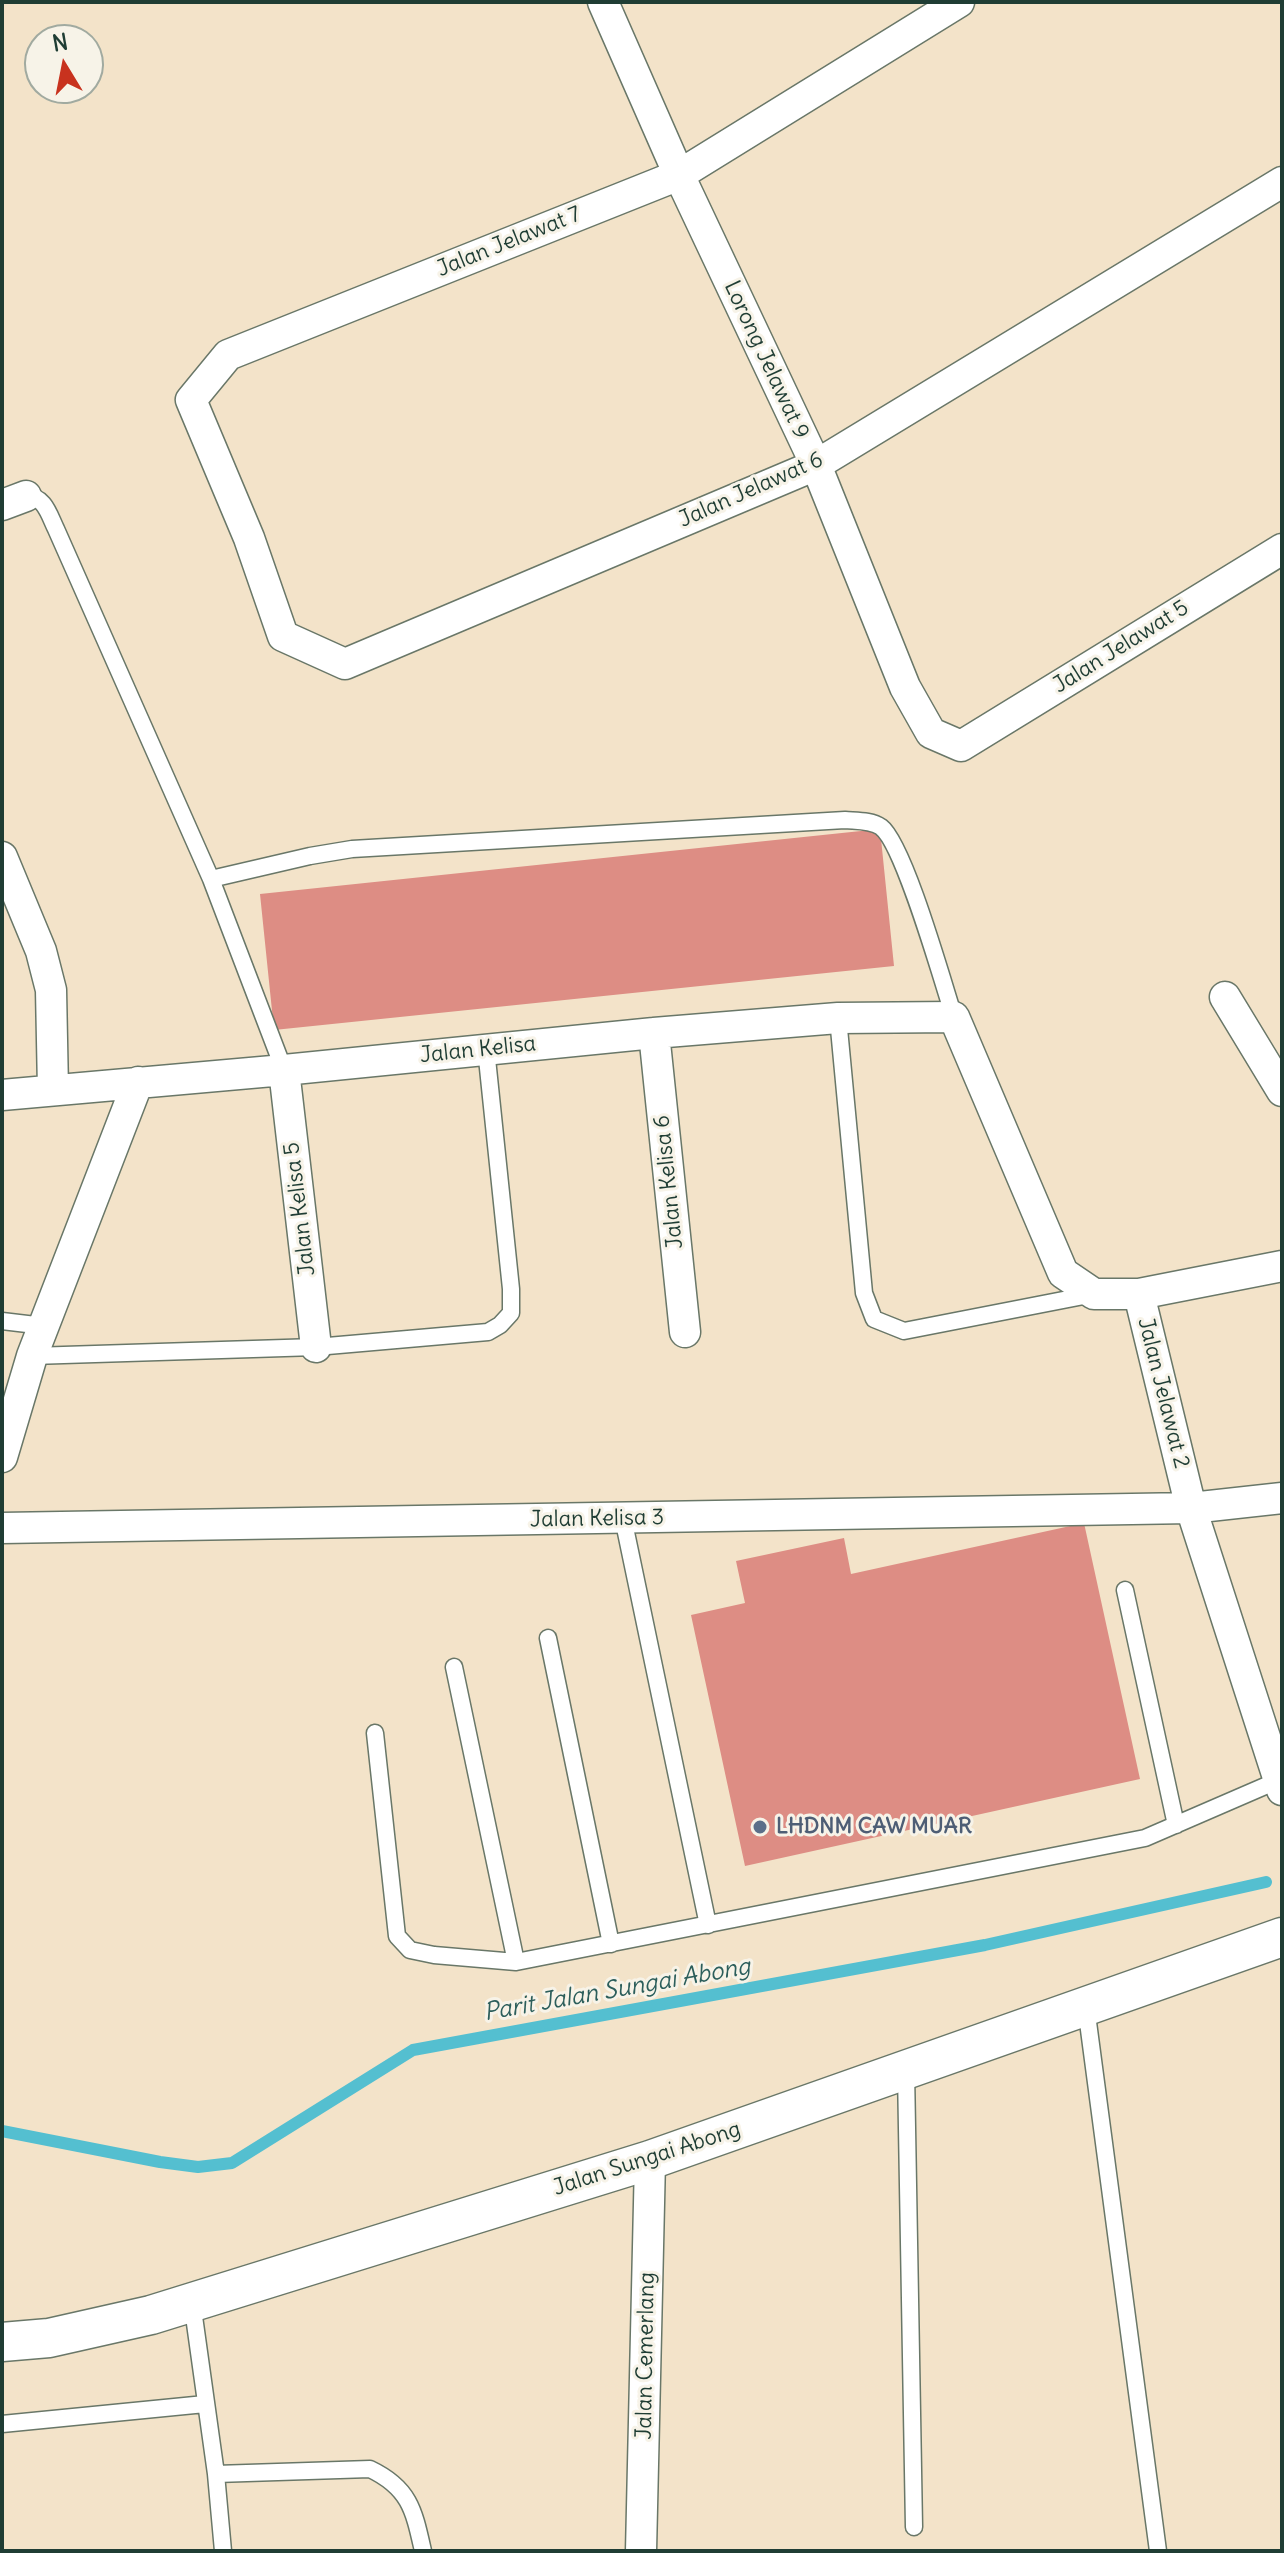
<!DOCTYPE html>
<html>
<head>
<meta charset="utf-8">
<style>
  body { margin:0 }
  #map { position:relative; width:1284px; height:2553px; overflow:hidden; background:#f3e3c9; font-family:Delius,sans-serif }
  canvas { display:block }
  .frame { position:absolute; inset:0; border:4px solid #1f3d34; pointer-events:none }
  .north { position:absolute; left:24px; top:24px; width:80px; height:80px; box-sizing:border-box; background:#f7f3e8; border:2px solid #a1aaa0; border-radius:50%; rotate:350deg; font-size:22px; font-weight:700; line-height:32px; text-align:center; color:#1f3d34 }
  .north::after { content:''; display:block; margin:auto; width:28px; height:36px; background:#c8321e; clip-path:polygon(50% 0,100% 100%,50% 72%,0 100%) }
</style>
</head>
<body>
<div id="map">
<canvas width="1284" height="2553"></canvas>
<div class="frame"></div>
<div class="north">N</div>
</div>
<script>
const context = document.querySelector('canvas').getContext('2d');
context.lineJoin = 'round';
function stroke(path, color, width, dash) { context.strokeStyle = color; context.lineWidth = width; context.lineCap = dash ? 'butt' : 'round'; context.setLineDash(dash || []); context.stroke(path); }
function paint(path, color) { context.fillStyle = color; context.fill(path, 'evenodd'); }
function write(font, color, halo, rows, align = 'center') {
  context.font = font + ' Delius,sans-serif'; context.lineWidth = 6; context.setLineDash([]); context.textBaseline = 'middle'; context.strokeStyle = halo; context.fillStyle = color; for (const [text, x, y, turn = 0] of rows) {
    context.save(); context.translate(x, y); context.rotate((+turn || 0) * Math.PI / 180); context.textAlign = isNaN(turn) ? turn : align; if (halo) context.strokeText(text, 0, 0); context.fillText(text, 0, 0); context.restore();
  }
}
const stream = new Path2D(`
  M2,2131l158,31 38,5 34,-4 181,-113 572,-105 281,-63`);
const building = new Path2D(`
  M880,829l14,137 -620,64 -14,-136z
  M1084,1523l56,256 -395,87 -54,-251 54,-12 -9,-42 108,-23 7,36z`);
const service = new Path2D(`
  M26,496c19,0 23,19 30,33l155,350 73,191
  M211,879l99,-23 42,-7 493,-29c12,1 26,0 36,7 23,17 62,156 73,190
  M838,1018l26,275 10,26 30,12 190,-37
  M2,1321l42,5
  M32,1356l284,-9 172,-15 12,-7 11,-12v-24l-25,-240
  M623,1518l85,407
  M1125,1590l51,235
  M548,1638l63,306
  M454,1667l62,295
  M375,1733l22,203 13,14 24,5 82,7 629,-124 134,-58
  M1086,2007l72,544
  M906,2071l8,456
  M192,2302l24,172 7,77
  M2,2424l203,-20
  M216,2474l154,-5c40,19 44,42 53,82`);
const minor = new Path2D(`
  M603,2l76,173 137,290 89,222 26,46 30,13 321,-197
  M959,2l-280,173 -451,180 -37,45 58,138 34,98 62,28 471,-199 466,-283
  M2,505l24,-9
  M2,857l39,94 10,39 2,100
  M1225,997l57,94
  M654,1033l31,299
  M284,1070l32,277
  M2,1095l282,-25 370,-37 184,-15 116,-1 109,256 31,21h45l143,-28
  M1139,1294l52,214 91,282
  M2,1457l30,-101 106,-274
  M2,1528l1189,-20 91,-10
  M641,2551l9,-391`);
const tertiary = new Path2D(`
  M2,2342l47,-4 102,-23 499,-155 632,-223`);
const markers = [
  [760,1827,8,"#5c6f8a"]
];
const streetNames = [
  ["Jalan Jelawat 7",509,242,-22],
  ["Lorong Jelawat 9",766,360,65],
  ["Jalan Jelawat 6",751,490,-24],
  ["Jalan Jelawat 5",1121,647,-32],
  ["Jalan Kelisa",478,1050,-6],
  ["Jalan Kelisa 6",669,1182,-96],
  ["Jalan Kelisa 5",300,1209,-97],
  ["Jalan Jelawat 2",1163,1393,76],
  ["Jalan Kelisa 3",597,1519,-1],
  ["Jalan Sungai Abong",647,2159,-18],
  ["Jalan Cemerlang",646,2356,-89]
];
const serviceNames = [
  ["LHDNM CAW MUAR",776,1827]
];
const waterNames = [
  ["Parit Jalan Sungai Abong",617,1990,-10]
];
stroke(stream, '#54bfd0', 12);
paint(building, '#dd8d84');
stroke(service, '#697768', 19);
stroke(minor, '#697768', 33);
stroke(tertiary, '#697768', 41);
stroke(service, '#fff', 16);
stroke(minor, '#fff', 30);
stroke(tertiary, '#fff', 38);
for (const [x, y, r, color] of markers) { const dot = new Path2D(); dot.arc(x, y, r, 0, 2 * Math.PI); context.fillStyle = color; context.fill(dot); stroke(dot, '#f7f3e8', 3); }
write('22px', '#1f3d34', '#f7f3e8', streetNames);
write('bold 22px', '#4e5e75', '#f7f3e8', serviceNames, 'left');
write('italic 24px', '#2c5e5b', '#f7f3e8', waterNames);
</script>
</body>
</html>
